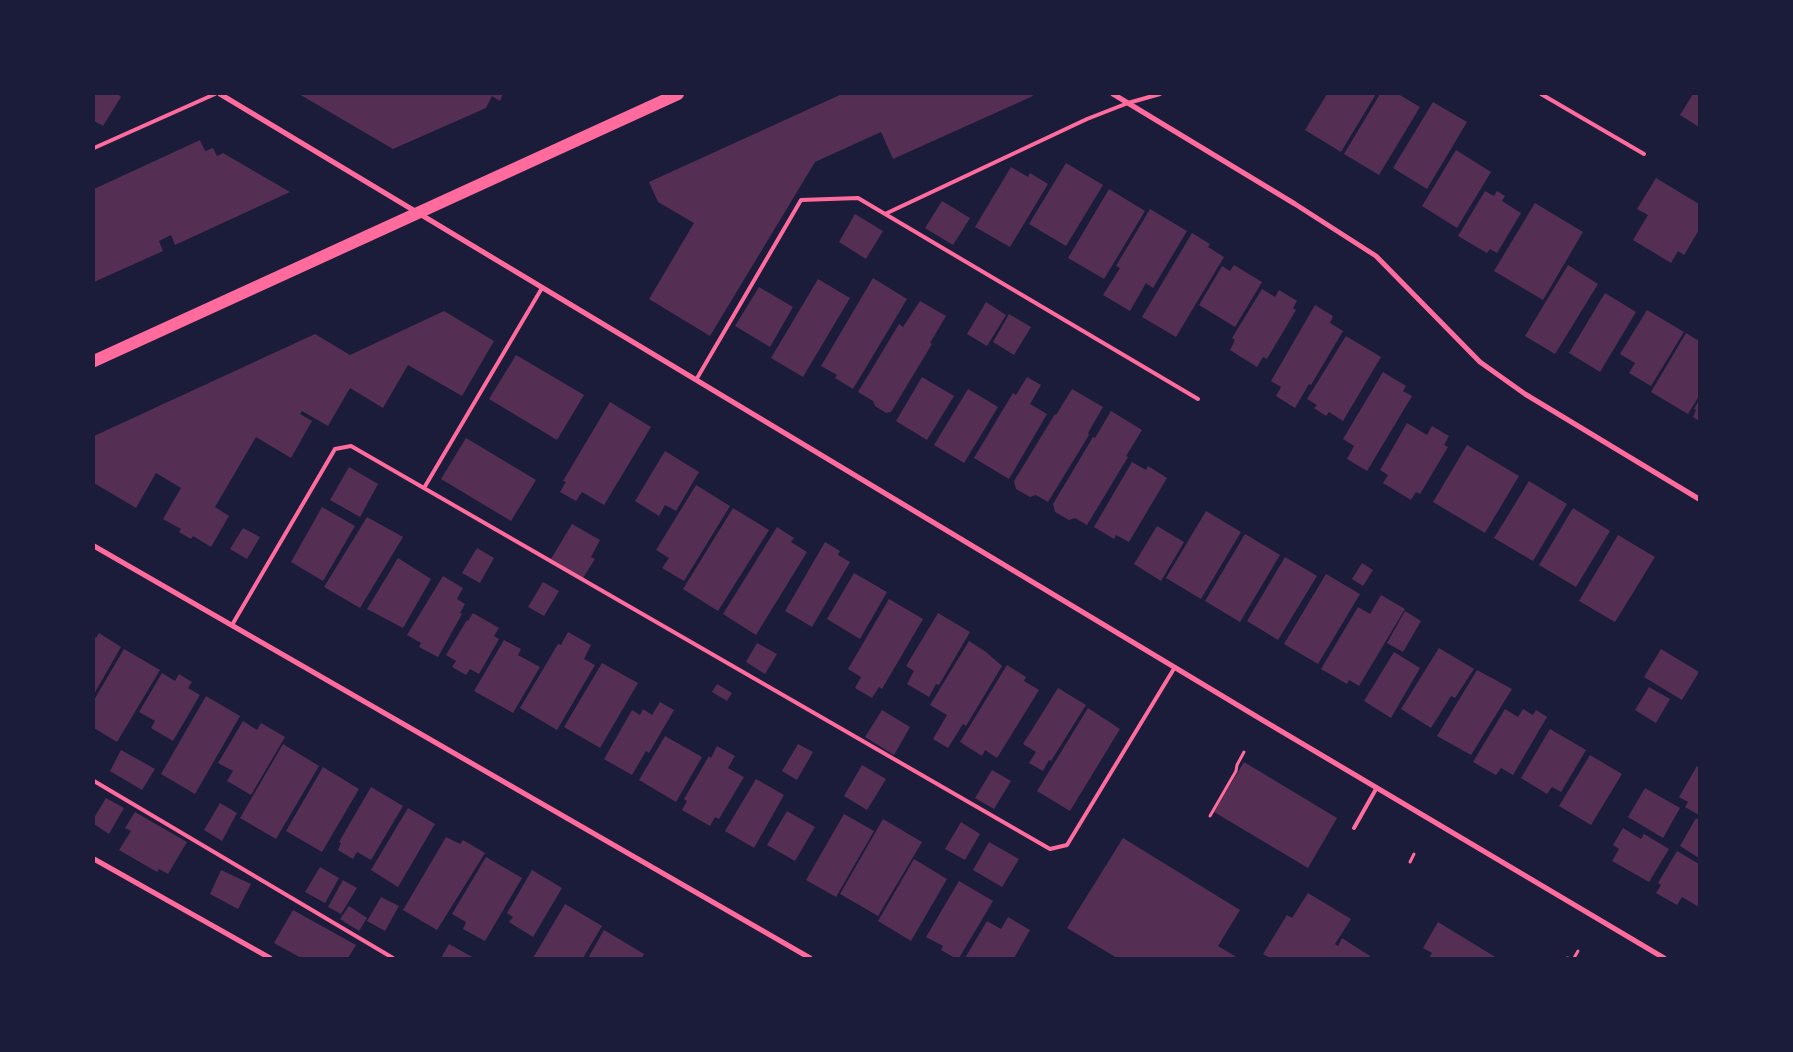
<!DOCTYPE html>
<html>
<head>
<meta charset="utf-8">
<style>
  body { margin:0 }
  #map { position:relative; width:1793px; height:1052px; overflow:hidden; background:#1b1b3a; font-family:"PT Sans",sans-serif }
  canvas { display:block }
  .frame { position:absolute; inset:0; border:95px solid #1b1b3a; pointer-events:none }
</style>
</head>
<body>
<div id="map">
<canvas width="1793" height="1052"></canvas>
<div class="frame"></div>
</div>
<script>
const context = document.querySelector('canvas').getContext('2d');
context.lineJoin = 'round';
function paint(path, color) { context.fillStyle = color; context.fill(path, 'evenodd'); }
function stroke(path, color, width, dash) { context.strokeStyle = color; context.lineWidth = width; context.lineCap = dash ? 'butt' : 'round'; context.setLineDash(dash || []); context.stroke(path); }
const building = new Path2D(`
  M94,94h24l3,3 -18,29 -9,-5z
  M299,94h204l-3,7 -8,-5 -6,12 -93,41z
  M842,94h190l1,2 -140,63 -12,-27 -66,30 -105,174 -61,-37 45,-76 -36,-21 -9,-20z
  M1327,94h49l-35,58 -36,-22z
  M1380,94h18l22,13 -41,68 -35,-21z
  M1693,94h6v33l-19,-12z
  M1433,102l34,20 -40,67 -34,-21z
  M200,140l5,11 8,-3 4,8 6,-3 67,39 -115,53 -4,-10 -12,6 4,10 -69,31v-93z
  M1456,150l35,22 -34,56 -35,-22z
  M1066,163l37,22 -37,61 -37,-22z
  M1011,167l17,10 2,-4 18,11 -38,63 -35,-20z
  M1656,178l43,26 -1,14 1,1v11l-15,25 -6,-4 -7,12 -38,-23 15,-25 -11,-6z
  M1109,189l36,22 -41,68 -36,-21z
  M1485,191l9,5 3,-5 8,5 -3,5 19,12 -24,40 -7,-4 -3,4 -29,-17z
  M942,201l28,17 -17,27 -28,-17z
  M1535,203l48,29 -40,68 -49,-29z
  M1150,209l37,22 -34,57 -7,-5 -16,28 -27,-16 17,-27 -4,-2z
  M855,214l28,17 -17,28 -27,-17z
  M1192,233l18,11 -2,3 16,10 -48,80 -34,-20z
  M1234,265l28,17 -27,45 -36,-22 23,-39 8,5z
  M1568,265l30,19 -43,70 -30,-18z
  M873,278l34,21 -54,90 -18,-11 2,-3 -16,-9z
  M818,279l32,19 -47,79 -32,-19z
  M759,287l34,20 -23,40 -35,-21z
  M1262,289l13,8 4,-7 18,11 -4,7 3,2 -29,49 -4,-2 -6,10 -27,-17 5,-10 -3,-2z
  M1605,293l31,19 -36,60 -31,-19z
  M920,301l26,15 -16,27 2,1 -41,68 -5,1 -11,-7 -2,-5 -15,-9 41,-68 4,3z
  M986,302l20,13 -19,31 -20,-12z
  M1315,305l18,11 -3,7 13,8 -32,54 -2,-1 -14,24 -19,-12 5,-9 -10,-6z
  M1647,310l37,22 -33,54 -22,-13 6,-10 -15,-9z
  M444,311l50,30 -32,55 -54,-31 -25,43 -33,-20 -22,38 -26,-15 -2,3 12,7 -21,37 -35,-21 -41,70 14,9 -18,31 -18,-11 -2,3 -12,-7 2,-3 -18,-10 18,-31 -25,-15 -20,35 -42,-25v-47l221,-102 35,21z
  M1009,314l22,13 -17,28 -21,-13z
  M1686,333l13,8v55l-11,18 -37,-22z
  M1346,336l35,21 -38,64 -14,-9 -3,4 -12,-8 3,-3 -10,-6z
  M516,355l68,40 -27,45 -68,-41z
  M1383,372l23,14 -3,5 9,5 -45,75 -20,-12 7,-13 -11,-7z
  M922,377l32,19 -27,44 -31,-19z
  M1027,377l14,8 -11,19 17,10 -38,65 -35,-21 39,-65 3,2z
  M968,389l30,18 -34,56 -30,-18z
  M1072,389l31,18 -15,26 1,2 -41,67 -12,-7 -6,2 -14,-8 -2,-8 41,-67 1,1z
  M1699,400v21l-6,-4 3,-7 -2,-1z
  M610,402l41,25 -47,78 -22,-13 -6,9 -16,-9 6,-10 -3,-1z
  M1111,411l31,19 -16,26 2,1 -41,68 -12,-7 -6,2 -14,-8 -2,-8 40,-67 2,1z
  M1407,423l20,12 5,-9 17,10 -5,9 4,2 -28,47 -4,-2 -5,8 -28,-17 5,-8 -8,-5z
  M466,438l70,42 -25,41 -70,-42z
  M1467,445l52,31 -34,57 -52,-31z
  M665,451l34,21 -23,39 -11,-6 -6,11 -24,-15z
  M1132,462l14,8 2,-4 19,12 -38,64 -13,-7 -2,4 -20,-12z
  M349,467l29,17 -18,33 -30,-17z
  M1529,481l38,23 -34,57 -39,-23z
  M696,485l34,21 -46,75 -22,-13 7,-10 -13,-8z
  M322,507l33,19 -32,55 -32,-19z
  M733,508l36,22 -51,81 -35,-22z
  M1573,508l37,23 -34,56 -37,-22z
  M1206,511l35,21 -40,67 -35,-21z
  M367,517l36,20 -43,71 -36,-21z
  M572,524l28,16 -9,17 4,2 -12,19 -32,-19z
  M1157,526l27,16 -23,39 -27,-17z
  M777,527l17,11 -3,4 16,10 -51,83 -33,-21z
  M243,528l17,9 -13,22 -17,-10z
  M1245,534l35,21 -40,67 -35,-21z
  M1618,535l37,22 -40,65 -36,-21z
  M825,542l15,9 -2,4 12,7 -38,65 -27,-16z
  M477,548l17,10 -14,25 -18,-10z
  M1285,557l32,19 -39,64 -31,-19z
  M398,558l33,21 -28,49 -36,-19z
  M1362,563l11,7 -10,16 -11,-7z
  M854,573l33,19 -27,47 -33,-20z
  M1326,574l34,20 -42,70 -34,-20z
  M443,576l20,12 -6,11 8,5 -5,9 2,1 -24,43 -19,-10 2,-4 -14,-8z
  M543,582l16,9 -15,25 -16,-9z
  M1381,595l24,14 -46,77 -10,-6 -2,4 -26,-15 37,-62 12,7z
  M889,599l34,20 -41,70 -3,-2 -7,11 -17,-10 6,-11 -13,-8z
  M1405,611l16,10 -18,31 -16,-9z
  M473,613l26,15 -5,8 5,3 -20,35 -9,-5 -4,6 -14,-8 4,-6 -10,-6 21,-35 1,1z
  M938,613l32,19 -31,53 -3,-1 -7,13 -22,-13 7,-13 -8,-5z
  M568,632l23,13 -7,14 11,6 -38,65 -37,-22 38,-64 3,1z
  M99,633l22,14 -27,47v-58l2,2z
  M504,640l17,9 -3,6 22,12 -27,46 -39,-22z
  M969,641l17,11 16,14 -36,60 -3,-2 -15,24 -15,-9 14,-24 -17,-10z
  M757,643l20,11 -12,20 -19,-12z
  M1439,648l35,21 -19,29 -4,-2 -20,32 -30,-19z
  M124,649l36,21 -43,72 -23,-14v-28z
  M1661,649l38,23 -17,28 -38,-23z
  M1394,652l26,16 -29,50 -27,-17z
  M602,663l36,20 -38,65 -36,-21z
  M1007,665l19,12 -2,4 15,9 -42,68 -12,-8 -3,6 -22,-14z
  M1477,670l35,19 -41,66 -34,-19z
  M162,673l13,8 4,-7 13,8 -4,6 12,7 -27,46 -22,-13 4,-7 -16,-9z
  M717,684l15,9 -5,8 -15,-9z
  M1649,687l21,12 -14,24 -21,-13z
  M1058,688l28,17 -35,56 -2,-1 -6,11 -14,-8 7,-11 -13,-8z
  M206,696l34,20 -45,78 -34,-20z
  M660,702l14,8 -25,43 -3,-2 -14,24 -28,-16 28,-49 8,5 3,-6 9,6z
  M1088,708l32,21 -50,82 -33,-20z
  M1505,709l13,8 5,-8 10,6 3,-5 11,7 -34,58 -12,-7 -5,7 -23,-13z
  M882,710l28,17 -16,28 -29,-18z
  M243,721l14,9 4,-7 24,14 -34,58 -24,-14 6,-10 -15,-8z
  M1550,729l36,21 -25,42 -9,-5 -5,7 -26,-16z
  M665,736l37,21 -26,45 -37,-22z
  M283,744l36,22 -43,73 -36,-21z
  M798,744l15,8 -16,28 -15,-9z
  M717,746l18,10 -7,12 16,9 -25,42 -4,-2 -5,9 -28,-16 5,-9 -3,-2 25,-43 2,2z
  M121,750l34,19 -13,21 -32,-19z
  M1590,755l32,19 -31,51 -32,-19z
  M1244,762l93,56 -29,50 -94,-56z
  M862,765l24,14 -19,31 -23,-14z
  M1697,766l2,1v48l-14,-8 3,-5 -9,-5z
  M323,767l36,22 -37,63 -36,-21z
  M992,770l19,11 -17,28 -19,-11z
  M756,779l28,16 -30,53 -29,-17z
  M371,787l32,19 -32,54 -14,-8 -4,7 -15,-9 3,-7 -2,-1z
  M1645,788l35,20 -17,30 -35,-21z
  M106,798l18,10 -15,26 -15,-10v-6z
  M220,803l17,10 -15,28 -18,-11z
  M408,808l27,16 -37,63 -27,-17z
  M787,811l28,16 -20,34 -28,-16z
  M135,812l52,30 -19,32 -9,-5 -2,3 -38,-22 12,-19 -6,-3z
  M844,814l30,17 -38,66 -30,-17z
  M1696,818l3,2v38l-19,-12z
  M883,819l39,23 -44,74 -38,-22z
  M961,822l19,12 -15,26 -20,-11z
  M1623,828l18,11 3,-5 25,15 -20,33 -37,-21 7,-12 -6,-4z
  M446,837l14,7 3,-4 22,13 -48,77 -34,-20z
  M1123,838l117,72 -22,36 20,12h-121l-50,-30z
  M989,842l30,17 -17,28 -29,-17z
  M1677,851l22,13v43l-17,-10 -5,8 -21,-12 5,-8 -3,-2z
  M486,857l36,21 -37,63 -22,-12 3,-7 -14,-8z
  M914,859l33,20 -36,62 -33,-20z
  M320,867l19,11 -14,25 -20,-11z
  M221,870l30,14 -13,25 -28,-15z
  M532,870l30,18 -29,49 -24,-15 4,-5 -6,-4z
  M343,880l14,8 -16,26 -13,-7z
  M959,881l34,20 -34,57h-4l-14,-8 2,-4 -17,-9z
  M1308,893l43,26 -16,25 3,2 4,-8 28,18 -1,2h-99l-7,-4 24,-39 5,3z
  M381,897l18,9 -14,25 -18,-10z
  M565,904l37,22 -19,32h-50z
  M349,906l18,12 -8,13 -19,-12z
  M293,910l63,35 -8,13h-47l-27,-15z
  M1008,917l22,13 -16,28h-49l22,-37 14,8z
  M1438,922l59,36h-68l3,-5 -9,-5z
  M604,930l40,24 -2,4h-54z
  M449,944l25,14h-33z`);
const path = new Path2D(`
  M1210,816l26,-45 1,-6 7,-13
  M1410,862l4,-8
  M1567,958h1
  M1574,958l4,-7`);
const service = new Path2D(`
  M1541,94l103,60
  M94,148l121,-54
  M885,214l202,-95 41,-16 32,-9
  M696,380l105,-180 57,-2 340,201
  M424,488l118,-200
  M232,625l103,-176 16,-3 699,403 17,-4 108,-178
  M94,781l299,177
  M1354,828l22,-39`);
const minor = new Path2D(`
  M220,94l1044,627 400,237
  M1113,94l182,110 81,52 104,106 45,32 174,105
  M94,546l716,412
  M94,859l176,99`);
const primary = new Path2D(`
  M94,361l584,-267`);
paint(building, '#542f53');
stroke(path, '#ff6b9d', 3);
stroke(service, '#ff6b9d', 4);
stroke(minor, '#ff6b9d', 5);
stroke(primary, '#ff6b9d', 12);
</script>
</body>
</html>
